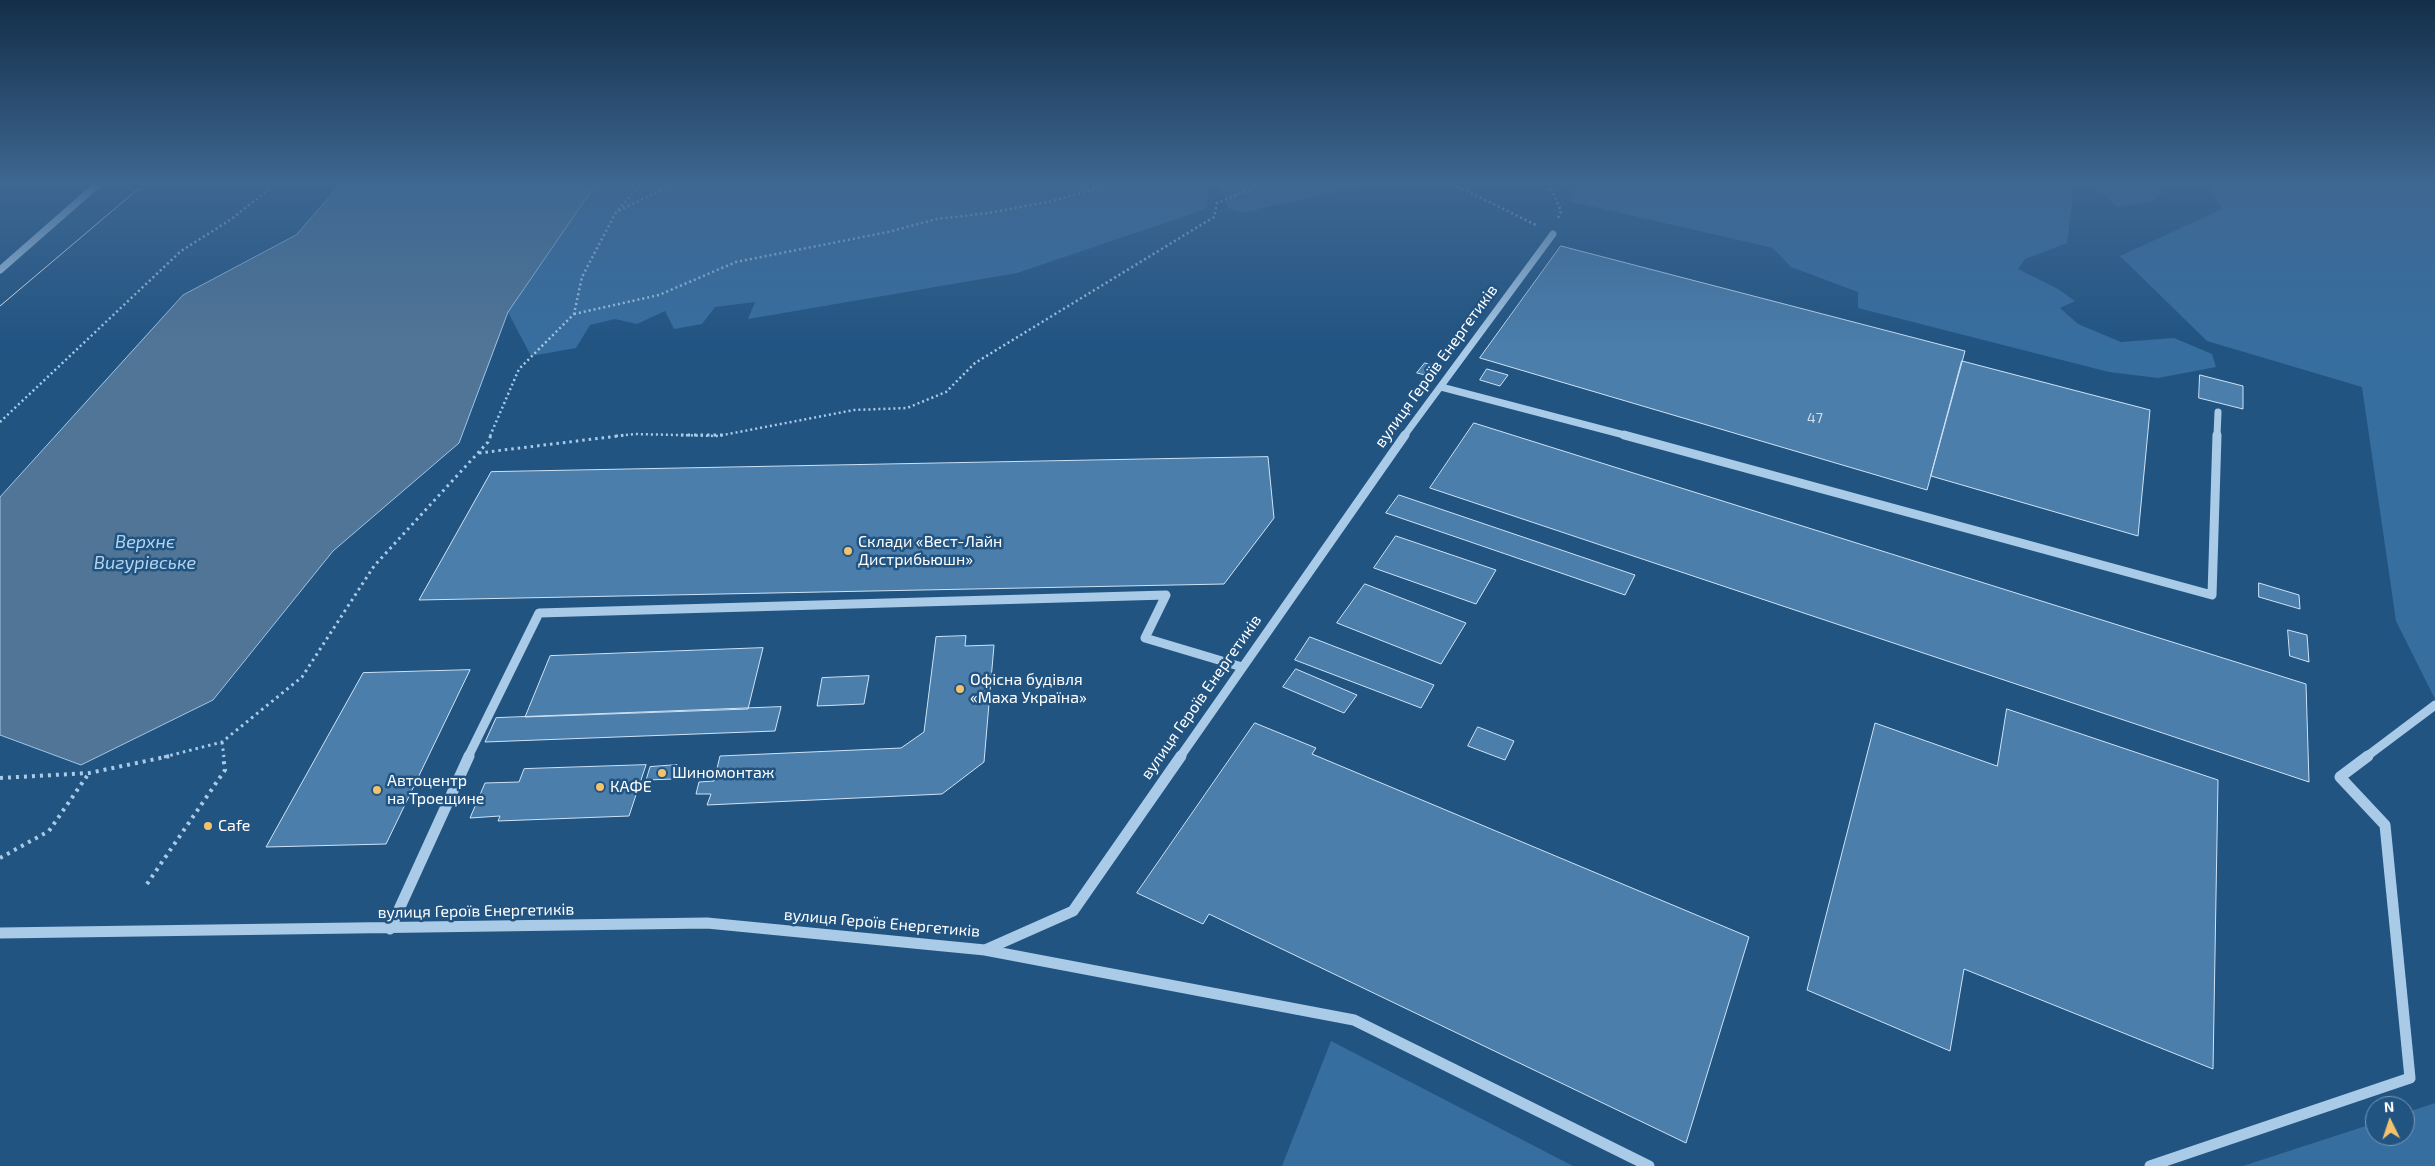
<!DOCTYPE html>
<html>
<head>
<meta charset="utf-8">
<style>
  body { margin:0 }
  #map { position:relative; width:2435px; height:1166px; overflow:hidden; background:#225482; font-family:"Exo 2",sans-serif }
  canvas { display:block }
  .north { position:absolute; left:2365px; top:1096px; width:50px; height:50px; box-sizing:border-box; background:#225482; border:1px solid #7a98b4; border-radius:50%; rotate:356deg; font-size:14px; font-weight:700; line-height:20px; text-align:center; color:#fff }
  .north::after { content:''; display:block; margin:auto; width:18px; height:22px; background:#f3c26c; clip-path:polygon(50% 0,100% 100%,50% 72%,0 100%) }
</style>
</head>
<body>
<div id="map">
<canvas width="2435" height="1166"></canvas>
<div class="north">N</div>
</div>
<script>
const context = document.querySelector('canvas').getContext('2d');
context.lineJoin = 'round';
function paint(path, color) { context.fillStyle = color; context.fill(path, 'evenodd'); }
function stroke(path, color, width, dash) { context.strokeStyle = color; context.lineWidth = width; context.lineCap = dash ? 'butt' : 'round'; context.setLineDash(dash || []); context.stroke(path); }
function write(font, color, halo, rows, align = 'center') {
  context.font = font + ' "Exo 2",sans-serif'; context.lineWidth = 5; context.setLineDash([]); context.textBaseline = 'middle'; context.strokeStyle = halo; context.fillStyle = color; for (const [text, x, y, turn = 0] of rows) {
    context.save(); context.translate(x, y); context.rotate((+turn || 0) * Math.PI / 180); context.textAlign = isNaN(turn) ? turn : align; if (halo) context.strokeText(text, 0, 0); context.fillText(text, 0, 0); context.restore();
  }
}
const green = new Path2D(`
  M572,184h637v1l-3,24 -189,64 -269,46 7,-17 -40,5 -13,17 -28,5 -9,-18 -28,13 -22,-5 -25,6 -14,23 -45,8 -23,-44 38,-100z
  M1220,184h152l-129,28 -15,-4z
  M1576,184h491l6,10 -6,49 -42,16 -7,10 40,20 17,12 -15,7 18,16 43,18 53,-4 38,16 4,13 -58,11 -49,-6 -251,-64v-16l-67,-25 -18,-19 -204,-47 9,-15z
  M2093,184h73l-12,17 -36,6 -24,-19z
  M2208,184h227v515l-39,-78 -34,-234 -155,-46 -87,-85 102,-47z
  M1331,1041l242,125h-291z
  M2435,1103v63h-192l132,-43v13h30v-23z`);
const water = new Path2D(`
  M341,184h255l-88,128 -49,131 -126,108 -120,149 -132,65 -81,-30v-238l183,-202 113,-60z`);
const building = new Path2D(`
  M1561,246l404,105 -38,139 -447,-132z
  M1962,361l188,49 -12,126 -207,-60z
  M1425,363l12,4 -8,9 -12,-3z
  M1487,369l21,6 -8,11 -20,-6z
  M2200,375l43,11v23l-44,-11z
  M1474,423l832,261 3,98 -879,-294z
  M1268,457l6,61 -50,66 -805,16 72,-128z
  M1399,495l236,80 -10,20 -239,-82z
  M1396,536l100,34 -20,34 -102,-36z
  M2259,583l40,12 1,14 -41,-12z
  M1365,584l101,39 -25,41 -104,-41z
  M2288,630l19,5 2,27 -19,-6z
  M966,636l-1,10 29,-1 -10,117 -42,32 -235,11 4,-11h-15l3,-12 15,-1 6,-25 181,-8 23,-16 12,-95z
  M1310,637l124,48 -13,23 -126,-48z
  M763,648l-15,61 -223,8 25,-61z
  M1296,669l61,26 -13,18 -61,-26z
  M470,670l-84,174 -120,3 97,-174z
  M869,676l-5,28 -47,2 5,-28z
  M781,707l-6,24 -290,11 11,-24z
  M2007,709l211,71 -5,289 -249,-100 -14,82 -143,-61 68,-267 122,43z
  M1255,723l61,25 -4,6 437,183 -63,206 -477,-229 -6,10 -66,-31z
  M1478,727l36,14 -9,19 -37,-14z
  M646,765l-17,51 -131,5 2,-5 -30,2 15,-35 34,-1 5,-13z
  M677,765l-3,14 -28,1 4,-13z`);
const pathFar2 = new Path2D(`
  M1453,184l85,42
  M1549,184l12,27 -3,7
  M618,210l23,-26
  M574,314l85,-19 77,-33 152,-30 49,-13 52,-6 63,-12 61,-17
  M0,422l181,-171 49,-31 46,-36
  M490,436l29,-67 55,-55 8,-37 34,-65 58,-28
  M616,436l19,-2 83,2 136,-26 53,-2 39,-16 29,-29 239,-146 3,-14 46,-19`);
const pathFar1 = new Path2D(`
  M681,435h42
  M479,453l147,-18
  M222,742l2,15
  M164,757l58,-15 80,-65 72,-111 114,-124 3,-7`);
const path = new Path2D(`
  M0,778l89,-5 81,-17
  M0,858l49,-27 40,-58
  M147,884l78,-114 -2,-14`);
const minorFar2 = new Path2D(`
  M0,270l98,-86
  M1441,387l187,49
  M1404,436l149,-202
  M2217,436l1,-24`);
const minorFar1 = new Path2D(`
  M1624,435l588,160 5,-160
  M468,757l71,-144 627,-18 -21,43 97,29
  M1180,757l225,-322
  M2366,757l69,-52`);
const minor = new Path2D(`
  M390,929l79,-173
  M0,933l707,-10 278,27 88,-39 108,-155
  M985,950l369,70 295,146
  M2150,1166l260,-88 -25,-253 -45,-48 28,-21`);
const tram = new Path2D(`
  M0,306l144,-122`);
const markers = [
  [848,551,5,"#f3c26c"],
  [960,689,5,"#f3c26c"],
  [662,773,5,"#f3c26c"],
  [600,787,5,"#f3c26c"],
  [377,790,5,"#f3c26c"],
  [208,826,5,"#f3c26c"]
];
const numberNames = [
  ["47",1815,418]
];
const streetNames = [
  ["вулиця Героїв Енергетиків",1436,366,-54],
  ["вулиця Героїв Енергетиків",1201,697,-55],
  ["вулиця Героїв Енергетиків",476,911,-1],
  ["вулиця Героїв Енергетиків",882,923,5]
];
const poiNames = [
  ["Склади «Вест-Лайн",858,542],
  ["Дистрибьюшн»",858,560],
  ["Офісна будівля",970,680],
  ["«Маха Україна»",970,698],
  ["Шиномонтаж",672,773],
  ["Автоцентр",387,781],
  ["на Троещине",387,799],
  ["КАФЕ",610,787],
  ["Cafe",218,826]
];
const waterNames = [
  ["Верхнє",145,542],
  ["Вигурівське",145,563]
];
paint(green, '#376ea0');
paint(water, '#517596');
stroke(water, '#9ec7e9', 1);
paint(building, '#4b7eab');
stroke(building, '#cee3f6', 1);
stroke(pathFar2, '#aacbe8', 2.5, [2, 3]);
stroke(pathFar1, '#aacbe8', 3, [2.5, 4]);
stroke(path, '#aacbe8', 4, [3, 5]);
stroke(minorFar2, '#aacbe8', 7);
stroke(minorFar1, '#aacbe8', 9);
stroke(minor, '#aacbe8', 11);
stroke(tram, '#fff', 1);
const sky = context.createLinearGradient(0, 0, 0, 347);
sky.addColorStop(0, '#132e48');
sky.addColorStop(0.53, '#3e6792');
sky.addColorStop(1, '#3e679200');
context.fillStyle = sky;
context.fillRect(0, 0, 2435, 347);
for (const [x, y, r, color] of markers) { const dot = new Path2D(); dot.arc(x, y, r, 0, 2 * Math.PI); context.fillStyle = color; context.fill(dot); stroke(dot, '#225482', 2); }
write('14px', '#d2dfea', null, numberNames);
write('16px', '#fff', '#225482', streetNames);
write('16px', '#fff', '#225482', poiNames, 'left');
write('italic 18px', '#b5d5ef', '#225482', waterNames);
</script>
</body>
</html>
